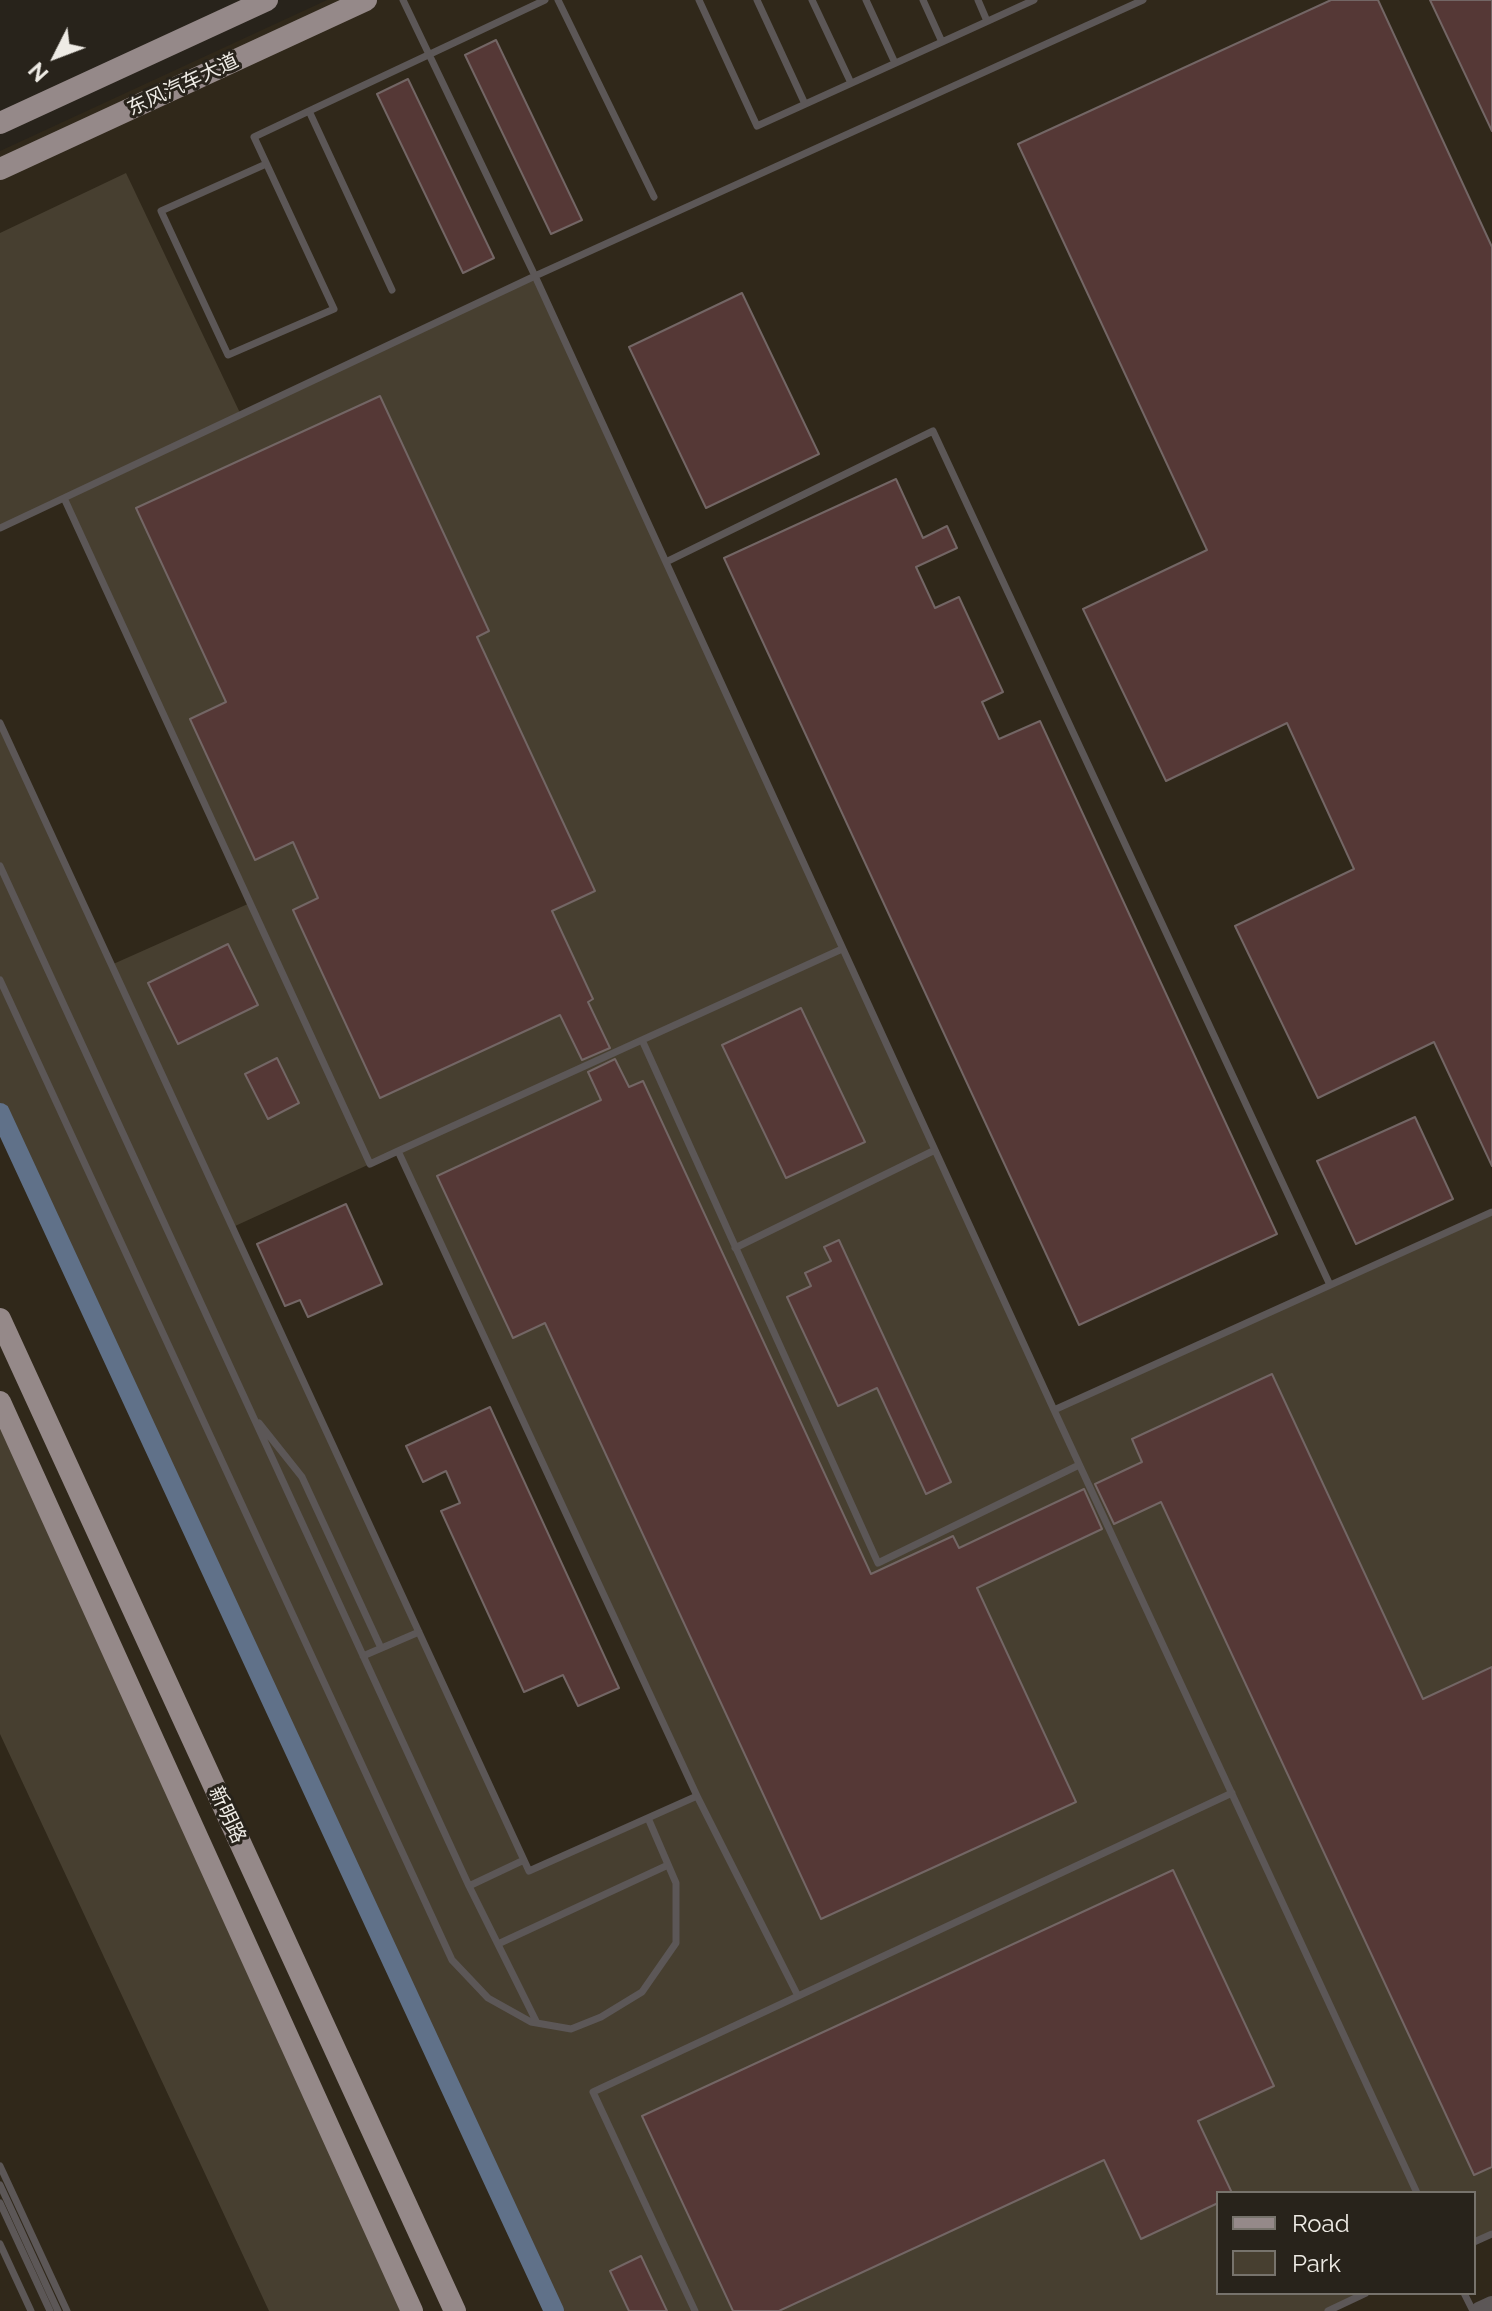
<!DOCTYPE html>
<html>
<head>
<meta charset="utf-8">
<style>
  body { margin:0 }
  #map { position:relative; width:1492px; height:2311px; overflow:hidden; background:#28231b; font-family:Raleway,sans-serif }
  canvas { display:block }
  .legend { position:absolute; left:1216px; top:2191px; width:260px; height:104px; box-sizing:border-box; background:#28231b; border:2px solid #77736c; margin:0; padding:10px 14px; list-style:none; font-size:24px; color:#eeebe5 }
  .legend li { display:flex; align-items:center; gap:16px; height:40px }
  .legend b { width:40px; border:2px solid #77736c }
  .north { position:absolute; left:16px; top:16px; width:80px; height:80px; -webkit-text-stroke:6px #28231b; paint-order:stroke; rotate:228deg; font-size:22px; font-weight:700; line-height:32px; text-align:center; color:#eeebe5 }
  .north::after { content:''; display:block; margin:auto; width:28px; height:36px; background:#eeebe5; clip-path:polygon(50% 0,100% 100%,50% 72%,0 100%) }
</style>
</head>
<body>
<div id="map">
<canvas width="1492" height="2311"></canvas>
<ul class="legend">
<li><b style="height:10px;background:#958989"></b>Road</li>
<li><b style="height:22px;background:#473f30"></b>Park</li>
</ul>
<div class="north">N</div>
</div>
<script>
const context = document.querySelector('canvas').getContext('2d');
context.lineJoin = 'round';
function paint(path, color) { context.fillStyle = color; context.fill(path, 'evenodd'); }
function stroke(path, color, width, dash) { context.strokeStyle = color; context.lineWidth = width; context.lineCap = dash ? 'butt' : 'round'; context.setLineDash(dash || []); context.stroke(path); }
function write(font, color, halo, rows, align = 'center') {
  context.font = font + ' Raleway,"Noto Sans SC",sans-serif'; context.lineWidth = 6; context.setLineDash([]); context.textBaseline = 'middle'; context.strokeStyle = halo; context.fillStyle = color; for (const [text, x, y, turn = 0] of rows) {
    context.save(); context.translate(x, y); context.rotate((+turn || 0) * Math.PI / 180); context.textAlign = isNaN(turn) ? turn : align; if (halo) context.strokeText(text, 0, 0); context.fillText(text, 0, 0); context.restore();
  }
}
const built = new Path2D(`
  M327,0h1165v2305l-13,6h-1479v-2160zM1218,2193h256v100h-256z`);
const green = new Path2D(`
  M126,173l115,242 294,-139 519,1134 438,-198v1022l-18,8v-49h-256v100h148l-38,18h-774l-554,-1198v-389l111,241 139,-62 -185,-405 -65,30v-295zM398,1151l299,645 -168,74 -296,-643z
  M0,1411l410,900h-141l-269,-577z`);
const canal = new Path2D(`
  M0,1113l554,1198`);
const building = new Path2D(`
  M1331,0h47l114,247v919l-58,-124 -116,56 -83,-172 119,-57 -67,-146 -121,58 -83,-172 124,-59 -189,-406z
  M1430,0h62v131z
  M496,40l86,180 -31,14 -86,-179z
  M408,79l86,179 -31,15 -86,-179z
  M742,293l77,161 -113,54 -77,-161z
  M380,396l109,235 -12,6 118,254 -43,20 41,88 -5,3 22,46 -28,12 -22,-45 -180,83 -87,-188 25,-12 -25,-56 -38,18 -65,-141 36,-17 -90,-194z
  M896,479l27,59 24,-12 10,22 -41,19 19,41 24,-11 44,95 -21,10 17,37 41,-18 237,513 -198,91 -355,-767z
  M228,944l30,61 -80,39 -30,-61z
  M801,1008l64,134 -79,36 -64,-133z
  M277,1058l22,45 -31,16 -23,-45z
  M615,1059l14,28 14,-6 228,493 82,-38 6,12 125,-59 18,40 -125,59 99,214 -255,117 -276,-596 -32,15 -76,-162 164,-76 -13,-28z
  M1415,1117l38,82 -97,45 -39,-83z
  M346,1204l36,80 -74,33 -8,-17 -15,6 -28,-62z
  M839,1240l112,242 -25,12 -49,-106 -39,18 -51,-109 24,-11 -6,-13 26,-12 -7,-14z
  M1272,1374l151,325 69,-32v500l-18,8 -313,-673 -47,22 -19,-40 47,-22 -10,-23z
  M490,1407l129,281 -41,18 -15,-31 -39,17 -83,-181 19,-8 -14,-32 -23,11 -17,-36z
  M1173,1870l101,216 -76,35 34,72h-14v10l-77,36 -37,-79 -325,151h-46l-91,-195z
  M641,2256l26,55h-38l-19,-40z`);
const service = new Path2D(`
  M403,0l132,276 608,-276
  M558,0l96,197
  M699,0l58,126 185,-84
  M757,0l48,104
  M812,0l39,83
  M866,0l29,63
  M923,0l19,42 92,-42
  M978,0l9,21
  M266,164l-105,47 67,144 106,-46 -80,-172 55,-26
  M392,290l-83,-179 236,-111
  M64,498l306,666 28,-13
  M0,528l535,-252 519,1134 438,-198
  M666,562l267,-131 397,854
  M0,723l529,1148 168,-75 -299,-645 444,-202
  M0,866l469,1020 55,-26
  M0,980l452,980 36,38 43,24 40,7 30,-12 41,-25 34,-49v-60l-28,-65
  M642,1040l236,523 201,-98
  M735,1248l200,-98
  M1054,1410l363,783
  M259,1423l43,54 79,171
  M363,1656l56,-24
  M697,1796l101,200
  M469,1886l68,137
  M498,1944l170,-79
  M0,2166l67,145
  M0,2185l58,126
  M0,2203l50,108
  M1474,2242l18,-8
  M0,2244l31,67
  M1464,2293l9,18
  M695,2311l-102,-219 639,-299
  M1328,2311l38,-18`);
const tertiary = new Path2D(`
  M1479,2311l13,-6`);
const primary = new Path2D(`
  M0,123l267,-123
  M0,169l366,-169
  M0,1319l455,992
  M0,1402l412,909`);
const streetNames = [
  ["东风汽车大道",183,85,-25],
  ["新明路",227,1815,65]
];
paint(built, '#30281a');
paint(green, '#473f30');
stroke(canal, '#607189', 20);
paint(building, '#553836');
stroke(building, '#736665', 2);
stroke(service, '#5c5757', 7);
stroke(tertiary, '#5c5757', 18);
stroke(primary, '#958989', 22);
write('20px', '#eeebe5', '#28231b', streetNames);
</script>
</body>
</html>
